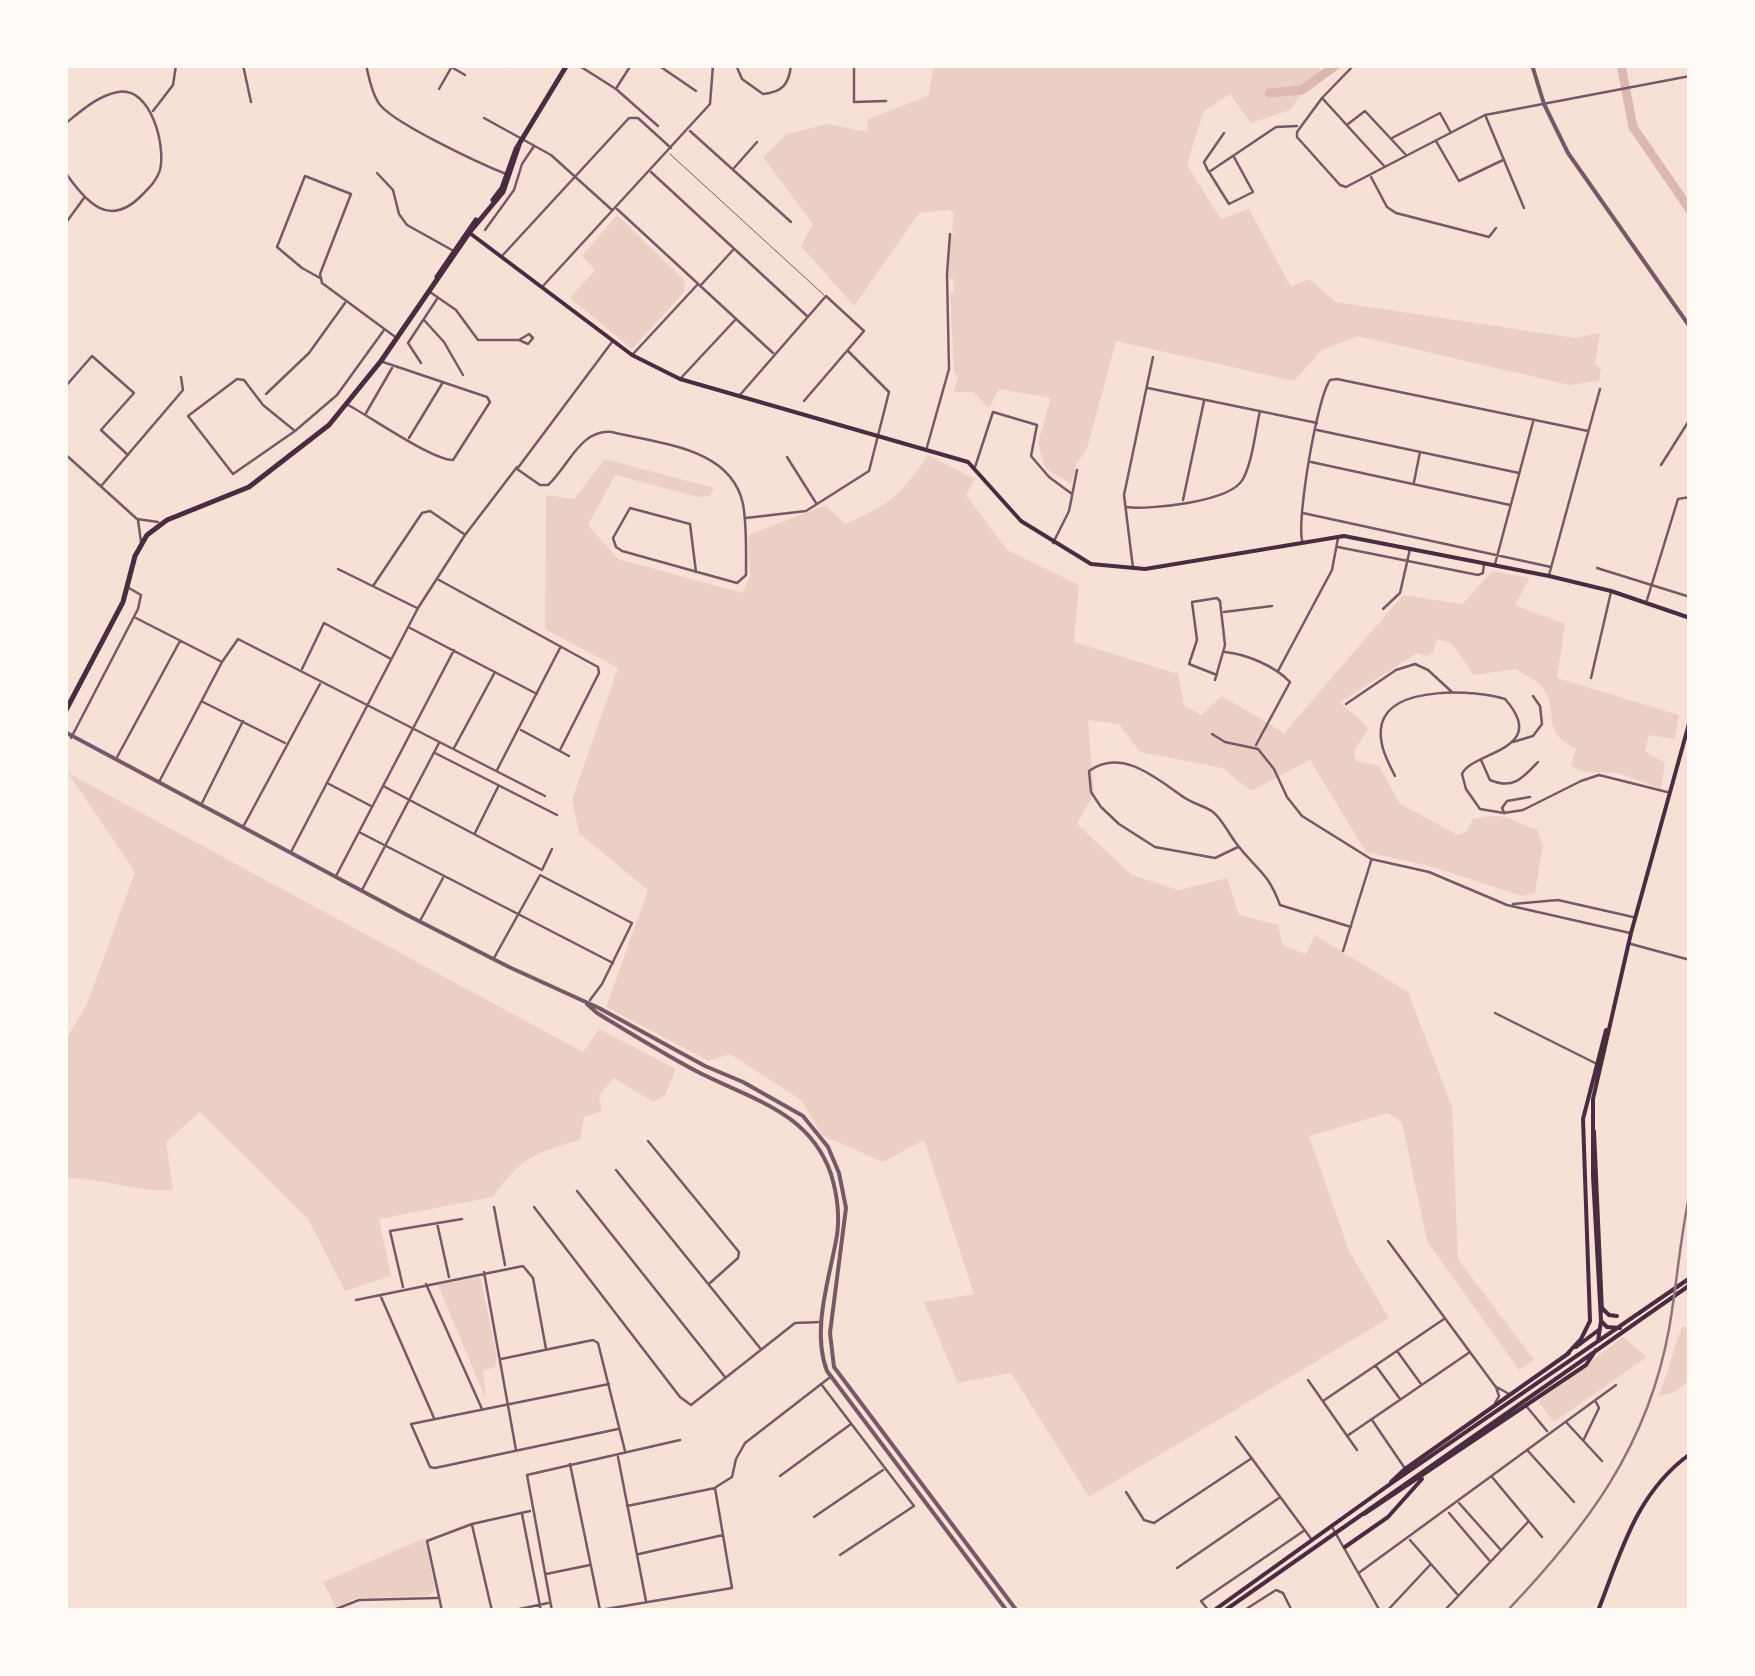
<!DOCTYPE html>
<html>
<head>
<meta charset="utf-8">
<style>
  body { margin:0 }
  #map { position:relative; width:1755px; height:1676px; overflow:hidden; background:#f7e1d7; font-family:"Source Sans 3",sans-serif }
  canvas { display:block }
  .frame { position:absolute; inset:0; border:68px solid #fffaf5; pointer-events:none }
</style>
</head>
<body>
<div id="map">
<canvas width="1755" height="1676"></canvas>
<div class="frame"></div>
</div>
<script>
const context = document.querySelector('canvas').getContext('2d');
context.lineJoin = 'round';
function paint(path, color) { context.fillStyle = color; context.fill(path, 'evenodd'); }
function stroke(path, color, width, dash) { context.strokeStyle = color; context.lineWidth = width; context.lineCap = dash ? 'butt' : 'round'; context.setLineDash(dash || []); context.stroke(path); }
const green = new Path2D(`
  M934,65h389l-33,45 -39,13 -21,-29 -27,18 -16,53 34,54 28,-10 42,78 18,-8 27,23 239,36 25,-5 -5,31 6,4 -2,13 -30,4 -211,-49 -36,14 -28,31 -178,-40 -29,108 -10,14 -6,21 -26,-16 -7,-25 13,-45 -52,-9 -10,19 -16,-16h-19l4,-16 -4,-4 -4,-78 4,-2 -1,-13 -5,-1 3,-44 6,1 -5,-3 2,-19 -6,-3 -29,3 -65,93 -53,-60 12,-22 -50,-67 24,-23 40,-10 40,8 1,-13 60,-23z
  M617,215l68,66 -1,11 -52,57 -62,-51 25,-28 -13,-14z
  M928,455l47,24 -9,16 41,55 72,35 -5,57 104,32 6,31 17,10 21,-19 62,37 119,-138 59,9 31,-33 37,7 -15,27 50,19 -8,54 122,37 -4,24 -26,-4 -4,16 20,12 -4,26 -43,-16 -33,-1 -14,-6 5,-17c-38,-20 -15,-35 -33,-61 -6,-8 -19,-13 -27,-19l-42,6 -22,-31 -15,-5 -4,13 -6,4 -10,-3 -77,49c9,10 21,15 28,27l-14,22 2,10 23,5 21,38 58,31 9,-4 6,-12c38,-8 32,1 64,10l6,17 -8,47 -13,3 -86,-28 -70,-16 -56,-92 -59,31 -29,-23 -82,-16 -21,-28 -31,-4 6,73 -17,31 55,51 46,15 49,-12 12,37 39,10 4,20 24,9 9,-19 93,57 44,115 6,152 76,101 -15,10 -92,-129 -25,-118 -14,-10 -79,23 40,115 40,67 -300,179 -78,-124 -53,10 -34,-81 50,-8 -50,-154 -41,22 -61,-27 -21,-35 -71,-46 -21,7 -103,-54 42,-117 -69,-57 -7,-33 46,-132 -73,-39 1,-134 28,4 31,-40 109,29 -4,8 -12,1 -83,-22 -27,50 30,34 125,34 7,-18 -2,-40 78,-30 19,19c46,-20 54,-27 83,-69z
  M68,773l515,279 16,-23 77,40 -11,26 -12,7 -39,-24 -15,17 3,16 -18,6 -4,23c-45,12 -61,19 -87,57l-114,22 12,57 -46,15 -37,-72 -108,-107 -34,30 7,48c-37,3 -71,-13 -108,-12v-137l22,-37 48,-132z
  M480,1276l17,81 -2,10 -12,4 3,28 -48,-114z
  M1690,1326v54l-16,12 -16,4c11,-22 14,-46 24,-69z
  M1623,1337l24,20 -93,65 -16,-21z
  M425,1538l10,51 -6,7 -72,2 -21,9 -13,-25z`);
const river = new Path2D(`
  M1621,65l12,62 57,83
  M1269,93l33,-3 34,-25`);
const service = new Path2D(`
  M670,154l154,141`);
const minor = new Path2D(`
  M243,65l8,37
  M366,65c3,12 5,26 12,37 10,19 103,62 128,72
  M448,65l17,10
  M578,65l38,24 42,37
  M658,65l38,26
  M736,65l6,14 21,15c20,-2 26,-10 28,-29
  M854,65v37l32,-1
  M1354,65l-32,33 -25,34v5l43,48 6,2 139,-72 205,-39
  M508,67l1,-2
  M617,87l14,-22
  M439,89l12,-21
  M1323,99l62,68
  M153,111l20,-26 3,-20
  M1486,117l38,91
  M484,118l67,37 61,55
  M65,124c16,-13 32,-28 53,-32 33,-6 48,54 42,78 -3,10 -10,17 -18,25 -33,34 -55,8 -77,-23
  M1348,124l17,-13 41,44
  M690,131l101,91
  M1392,138l48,-25 11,20
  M1436,141l23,40 44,-21
  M1234,157l19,35 -24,12 -20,-32 67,-45 21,-1
  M734,168l23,-26
  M1208,171l-4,-9 20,-29
  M651,172l156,144
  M377,173l16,17 6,24 8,11 45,25
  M1371,177l16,30 9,6 93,24 7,-9
  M617,209l156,144
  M65,224l19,-26
  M485,230l29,-40 8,-26 12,-18
  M502,256l127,-138h9l33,30
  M320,278l-18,-10 -25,-21 28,-71 46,18 -31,80 2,9 72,53
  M701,285l32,-35
  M543,286l167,-182 3,-39
  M430,292l26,18 22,30h41l9,4 5,-6 -4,-4 -10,6
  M424,320l20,22 19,33
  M612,342l-95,127 23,16h8c21,-19 32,-56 64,-53 47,12 119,15 131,72 4,23 3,48 3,71l-9,8 -115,-32 -6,-4 -3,-9 17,-30 60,16 6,48
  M633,354l65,-70
  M421,363l-13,-20 29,-44
  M681,378l55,-59
  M65,387l27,-31 42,37 -33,37 27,25
  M1148,388l169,35
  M266,394l43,-41 36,-50
  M739,396l87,-100 38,35 -60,70
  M348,405c23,12 84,55 105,55l37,-58 -3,-5 -104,-35
  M366,413l26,-45
  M1317,430l202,43
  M295,431l-62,43 -45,-58 49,-37 7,1 19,25 32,26 42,-36 47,-65
  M409,438l34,-56
  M927,447l22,-78 -2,-95 3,-40
  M65,454l72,65 21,3
  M787,457l29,46
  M1311,462l199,43
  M1661,465l29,-46
  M975,467l18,-55 44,13 -6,31 18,21 23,17
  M1414,482l6,-30
  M102,485l81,-95 -2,-13
  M1183,500l21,-99
  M1126,507c24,3 105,-5 117,-28 10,-19 12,-47 17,-68
  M1303,513l248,54
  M746,518l60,-7 63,-40 20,-79 -41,-41
  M138,520l3,22
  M1302,540c-5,-23 15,-142 28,-160l7,-1 251,52
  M1053,543l16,-32 8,-41
  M1338,547l140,28 5,-2 1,-10
  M1495,564l38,-142
  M1133,568l-9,-73 29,-138
  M1597,568l93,29
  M338,569l79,39
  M1549,575l51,-186
  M439,580l159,87 1,6 -39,77
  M373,586l49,-73 8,-2 34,23
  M1647,600l31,-101 12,-2
  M1383,609l17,-16 10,-44
  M1224,612l48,-6
  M136,618l86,44
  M410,628l127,66
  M1225,652c21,2 50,14 65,30l-34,63
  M302,669l22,-46 67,36
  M1278,671l54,-101 6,-32
  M1591,678l20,-86
  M1215,680l10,-35 -5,-44 -3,-3 -25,4 5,38 -8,24 28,11
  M203,702l82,41
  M1346,704l50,-34 19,-6 13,6 24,22
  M521,730l48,26
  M1212,734l13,8 33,7 16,20 13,28 15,19 69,43 58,13 78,33 123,28
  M71,738l67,-129 3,-14 -12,-7
  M1513,742l20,-6 9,-12 -2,-18 -7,-10
  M454,748l41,-76
  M435,753l122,62
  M116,759l64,-118
  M1481,760l9,20c23,10 33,-2 48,-18
  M497,770l63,-122
  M1395,776c-8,-16 -18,-34 -13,-53 11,-38 94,-33 123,-24 46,52 -33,52 -43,75l4,15 14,20 24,4 19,-3 58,-29 18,-6 68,17
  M159,782l63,-120 16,-23 307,157
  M329,784l42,22
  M385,787l157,83
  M201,805l42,-84
  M1504,812l-2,-4 5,-7 23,-4
  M243,827l77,-143
  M359,832l254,131
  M475,833l23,-46
  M1238,847l-23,11 -60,-11 -36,-23 -18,-17 -10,-15 -2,-21c34,-24 69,9 96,27 9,6 20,8 28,14 9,7 16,22 23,31 20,27 31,27 44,62l71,22
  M291,852l127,-244 47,-73 52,-68
  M542,870l10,-21
  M540,875l92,48 -30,61 -12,16
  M336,876l118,-226
  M362,890l77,-147
  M1513,904l45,-4 75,17
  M421,919l22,-41
  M1631,944l59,16
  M1343,951l28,-90
  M494,958l45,-81
  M1495,1013l100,50
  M648,1141l91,111 -1,6 -28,25
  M616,1170l144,178
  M577,1191l148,186
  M494,1207l11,58
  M534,1207l146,190 11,8 104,-82 26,-1
  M437,1223l12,54
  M1388,1241l107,145 14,8
  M484,1272l32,178
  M426,1284l56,125
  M403,1287l-13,-56 72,-12
  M381,1297l53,121
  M356,1300l167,-34 10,12 13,71
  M1397,1351l24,33
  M501,1359l92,-19 5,3 27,108
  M1376,1366l24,33
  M1308,1380l49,70
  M609,1384l-198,40 19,43 5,1 183,-39
  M821,1384l93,122 -74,49
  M1323,1401l121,-82
  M1495,1403l4,-7 -3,-9
  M1527,1407l20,24
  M1372,1420l32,47
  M1566,1422l36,39
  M1347,1436l123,-84
  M1236,1437l76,103
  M1584,1439l15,-31 -3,-6
  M1528,1451l46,51
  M618,1457l28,144
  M570,1464l30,146 132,-22 -17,-100 -88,18
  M780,1476l71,-52
  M1492,1477l50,60
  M716,1487l16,-10 4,-18 9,-16 84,-65
  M1126,1492l18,28 10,3 98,-65
  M1459,1503l41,46
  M1449,1513l40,47
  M522,1514l19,97
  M814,1517l69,-47
  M472,1525l20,86
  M1332,1527l48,84
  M1410,1540l47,54
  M639,1554l84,-19
  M1177,1568l102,-70
  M1360,1572l256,-187
  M546,1574l44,-9
  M331,1611l28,-11 78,-2
  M442,1611l-15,-70 45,-17 58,-13
  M510,1611l38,-8
  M552,1611l-25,-136 153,-35
  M1209,1611l-8,-10 104,-71
  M1243,1611l33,-21 7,3 9,18
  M1387,1611l43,-46
  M1444,1611l84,-89`);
const tertiary = new Path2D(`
  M1532,65l12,39 24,49 122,174
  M65,732l342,183 102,52 90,41 106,58 38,16 60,34 25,31 11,26 7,35 -16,125 4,34 183,244
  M587,1004l10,9c33,20 65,40 99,58 54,28 113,40 135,103 6,20 9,40 6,61 -7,42 -26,95 -10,136l180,240`);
const secondary = new Path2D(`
  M471,234l161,121 48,24 288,83 53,59 70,43 54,5 199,-33 205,40 62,15 79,27
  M1594,1131l8,180
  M1602,1308l7,7 8,1
  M1620,1328l-13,-1 -6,-6 -8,-145v-77l38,-166 59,-213
  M1598,1341l3,-20
  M1576,1347l24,-18
  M1567,1354l14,-15 9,-18 -7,-202 23,-89
  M1391,1482l14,-13 164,-116
  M1364,1514l222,-149 10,-15
  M1345,1547l43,-30 34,-38
  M1213,1611l177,-127 300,-206
  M1224,1611l466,-326
  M1598,1611c23,-59 38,-118 92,-157`);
const primary = new Path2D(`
  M493,200l9,-12 14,-39 51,-84
  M437,277l39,-57
  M65,712l58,-110 12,-46 12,-21 20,-15 82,-33 80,-62 52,-64 88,-128 34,-41 17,-50`);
const rail = new Path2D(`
  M1507,1611c80,-84 141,-165 162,-282 8,-45 11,-92 21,-137`);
paint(green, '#ebcfc5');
stroke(river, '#dcb8b0', 9);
stroke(service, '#755966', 1);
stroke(minor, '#755966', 2.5);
stroke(tertiary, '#755966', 4);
stroke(secondary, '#4a2c40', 4);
stroke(primary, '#4a2c40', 5);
stroke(rail, '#8f747c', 2.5);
</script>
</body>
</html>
